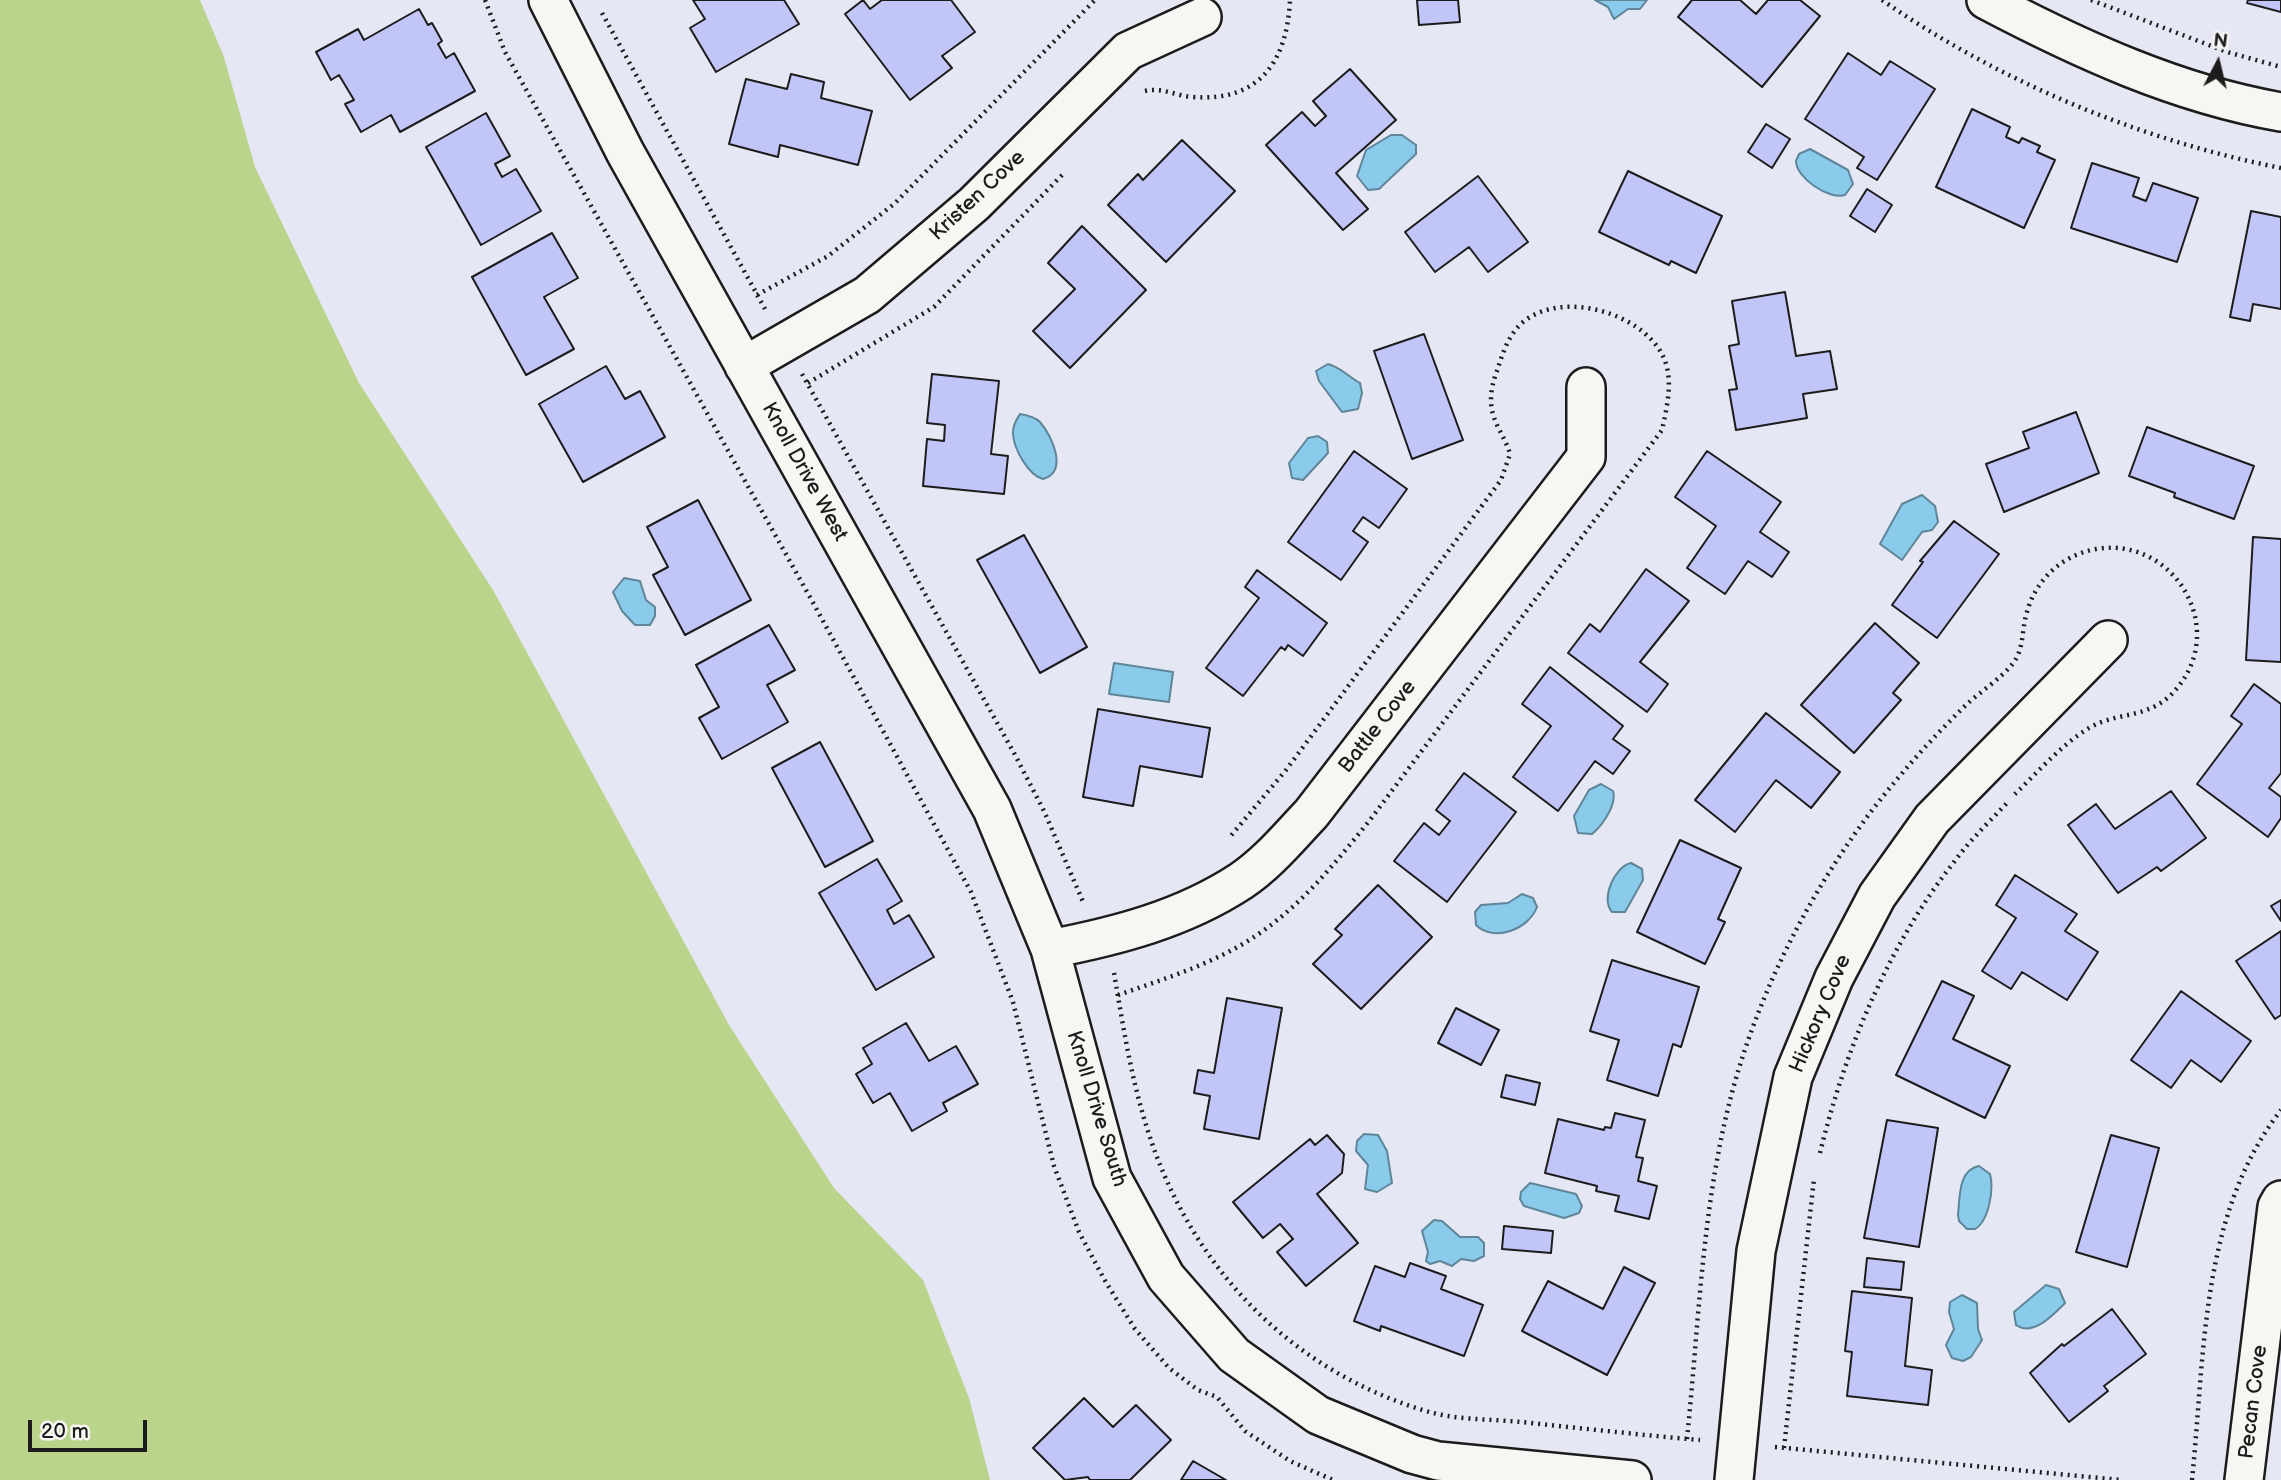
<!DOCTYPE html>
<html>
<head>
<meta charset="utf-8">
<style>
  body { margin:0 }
  #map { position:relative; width:2281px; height:1480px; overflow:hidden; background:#e6e7f4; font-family:"Balsamiq Sans",sans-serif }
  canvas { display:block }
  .north { position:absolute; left:2183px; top:28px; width:70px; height:70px; -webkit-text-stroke:5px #f6f6f2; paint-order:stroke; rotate:7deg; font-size:19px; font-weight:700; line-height:28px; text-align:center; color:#1c1c1c }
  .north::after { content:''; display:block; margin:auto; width:24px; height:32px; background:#1c1c1c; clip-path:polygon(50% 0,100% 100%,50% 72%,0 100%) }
  .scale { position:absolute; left:28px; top:1420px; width:119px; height:32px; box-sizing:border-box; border:4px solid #1c1c1c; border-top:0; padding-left:9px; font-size:21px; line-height:24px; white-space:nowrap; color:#1c1c1c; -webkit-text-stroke:5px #f6f6f2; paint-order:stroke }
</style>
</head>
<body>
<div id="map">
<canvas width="2281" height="1480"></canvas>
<div class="north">N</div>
<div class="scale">20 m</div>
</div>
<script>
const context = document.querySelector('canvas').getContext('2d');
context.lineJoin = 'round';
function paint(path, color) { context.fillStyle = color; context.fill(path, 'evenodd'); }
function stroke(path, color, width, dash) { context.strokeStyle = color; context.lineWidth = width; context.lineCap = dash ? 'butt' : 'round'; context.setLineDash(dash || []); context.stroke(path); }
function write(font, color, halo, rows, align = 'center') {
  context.font = font + ' "Balsamiq Sans",sans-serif'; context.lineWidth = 5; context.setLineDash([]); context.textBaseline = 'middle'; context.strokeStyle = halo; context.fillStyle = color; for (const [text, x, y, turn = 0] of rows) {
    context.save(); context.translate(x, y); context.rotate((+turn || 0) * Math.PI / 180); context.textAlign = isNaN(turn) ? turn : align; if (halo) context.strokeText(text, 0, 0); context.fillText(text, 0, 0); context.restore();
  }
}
const green = new Path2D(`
  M0,0h200l24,57 31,110 104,216 134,207 236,435 105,163 89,92 46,118 21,82h-990z`);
const water = new Path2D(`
  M1595,0h52l-7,9h-12l-14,10 -6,-12z
  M1391,135h11l14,10v9l-37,35 -11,1 -11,-14 9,-26z
  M1810,149l38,21 5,14 -8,11c-16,5 -49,-17 -49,-34l3,-7z
  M1328,364c12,3 21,13 32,19l2,10 -4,16 -16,3 -23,-31 -3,-10z
  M1020,414c6,1 15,3 20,8 13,15 28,50 3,57 -15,-4 -29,-30 -30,-45 -1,-8 4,-15 7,-20z
  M1318,436l9,6 1,11 -25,27 -11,-2 -3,-15 19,-25z
  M1922,495l13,11 3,16 -6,8 -10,2 -20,28 -22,-16 22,-40z
  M624,578l16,3 6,19 9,7v9l-5,9h-15l-13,-14 -9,-19z
  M1114,663l59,9 -4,30 -60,-8z
  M1601,784l12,7c4,13 -10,34 -21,43l-14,-1 -4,-17 15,-26z
  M1631,863l11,6 1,11 -18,32h-13c-12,-13 3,-46 19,-49z
  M1522,894l11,4 4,9c-8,22 -43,36 -61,18l-1,-13 6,-7 27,-2z
  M1364,1134l14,1 9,16 5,32 -15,9 -12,-3 3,-24 -12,-14 1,-10z
  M1979,1166l11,8c4,15 -1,47 -15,55h-8l-8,-8 -1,-6c2,-18 0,-45 21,-49z
  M1530,1183l46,11 6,12 -3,7 -15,5 -40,-12 -4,-7 1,-7z
  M1434,1220l8,1 18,16h18l6,6v13l-10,5 -13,-2 -9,7 -12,-5 -10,3 -4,-3 2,-9 -6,-21z
  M2046,1285l13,4 6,14c-12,12 -32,34 -49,22l-2,-13z
  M1962,1295l15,8 1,26 4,11 -11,17 -8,4 -11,-3 -6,-13 8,-16 -5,-17 1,-10z`);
const building = new Path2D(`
  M693,0h91l15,24 -83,48 -26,-44 15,-9z
  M863,0l7,9 12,-9h69l24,32 -33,24 10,12 -42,32 -65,-86z
  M1417,0h41l2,22 -41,3z
  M1692,0h48l16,14 12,-14h32l20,16 -58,71 -84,-70z
  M2248,0h33v12l-34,-9z
  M419,9l9,16 4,-2 10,18 -4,3 8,14 8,-5 21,38 -75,41 -9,-17 -30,17 -16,-28 9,-4 -15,-25 -8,5 -15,-28 42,-23 6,11z
  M1848,53l33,22 9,-14 45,28 -58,91 -20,-12 7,-11 -59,-38z
  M1350,69l46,51 -60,53 32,36 -25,21 -77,-85 36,-33 13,14 11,-10 -13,-15z
  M791,74l33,8 -3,16 51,13 -14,54 -78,-20 -2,12 -49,-13 17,-65 41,10z
  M1972,109l38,18 -4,10 13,6 3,-5 18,8 -3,6 18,8 -31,68 -88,-41z
  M486,113l24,43 -15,8 7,13 14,-8 25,42 -60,34 -55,-98z
  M1766,124l24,15 -18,29 -24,-16z
  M1182,140l53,51 -69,71 -58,-57 30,-31 5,6z
  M2092,163l47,15 -6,18 13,5 7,-18 45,15 -21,64 -106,-34z
  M1628,171l94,45 -26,57 -25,-12 -2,4 -70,-33z
  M1478,176l50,66 -40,30 -19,-25 -34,25 -30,-40z
  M1867,189l25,16 -17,27 -25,-16z
  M2251,211l30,6v92l-28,-5 -3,17 -20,-4z
  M1082,226l64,64 -76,78 -37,-37 42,-42 -27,-26z
  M552,233l26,45 -34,19 30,52 -48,26 -54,-98z
  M1785,292l11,64 34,-5 7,38 -34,5 4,24 -71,12 -7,-40 8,-1 -8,-43 10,-2 -7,-43z
  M1424,334l39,106 -51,19 -38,-108z
  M606,366l19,33 15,-8 25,46 -82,45 -44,-78z
  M932,374l67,7 -8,73 17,2 -4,38 -81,-8 4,-47 17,2 1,-16 -18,-2z
  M2076,412l23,61 -95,39 -18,-48 43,-16 -6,-16z
  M2147,427l107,39 -20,53 -60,-22 1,-4 -46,-17z
  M1354,451l53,38 -28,39 -16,-11 -10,14 15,11 -27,38 -53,-38z
  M1707,451l74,51 -21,30 29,20 -17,25 -24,-16 -23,33 -38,-26 29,-42 -41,-29z
  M698,500l53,100 -66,35 -32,-60 15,-8 -21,-40z
  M1954,521l45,33 -62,84 -45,-33 31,-43 -3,-1z
  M1024,535l63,112 -47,26 -63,-113z
  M2253,537l28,2v123l-35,-2z
  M1646,569l43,32 -49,61 28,22 -21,28 -79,-59 22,-29 10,8z
  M1257,570l70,53 -24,33 -15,-11 -3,5 -4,-3 -38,49 -37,-28 53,-70 -14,-11z
  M1875,623l44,40 -26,30 8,7 -47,53 -53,-48z
  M769,625l26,45 -28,15 21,37 -66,37 -23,-41 20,-11 -23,-42z
  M1550,667l73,59 -10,13 17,12 -17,23 -18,-13 -37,50 -45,-34 38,-51 -29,-22z
  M2254,684l27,20v69l-12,15 12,9v21l-13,19 -71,-53 45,-60 -11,-8z
  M1098,709l112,19 -8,49 -62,-11 -7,40 -50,-9z
  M1766,713l74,59 -29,36 -35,-28 -41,52 -40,-32z
  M820,742l53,99 -48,26 -53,-99z
  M1464,773l52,39 -69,90 -53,-41 30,-38 15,12 11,-14 -14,-11z
  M2171,791l35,47 -45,33 -4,-4 -39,26 -50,-68 28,-21 19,25z
  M1680,840l61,28 -23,51 7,3 -20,42 -68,-32z
  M877,859l25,42 -15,9 7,14 15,-9 25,42 -58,33 -57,-97z
  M2015,875l62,39 -12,17 33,21 -31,48 -45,-28 -11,17 -29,-18 34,-53 -20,-13z
  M1378,885l54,52 -71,72 -48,-45 29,-29 -7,-6z
  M2281,900v21l-10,-15z
  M2281,931v84l-6,4 -39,-58z
  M1612,960l87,27 -18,60 -8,-3 -15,52 -51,-16 12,-40 -29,-9z
  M1942,981l32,15 -21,43 57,27 -25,52 -89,-43z
  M2181,991l70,50 -30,41 -30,-22 -20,28 -40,-28z
  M1227,998l55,10 -23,131 -55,-10 6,-33 -16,-3 4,-23 16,3z
  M1456,1008l43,22 -18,35 -43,-22z
  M906,1023l23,38 27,-15 22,38 -35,19 4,8 -35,20 -22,-38 -17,10 -17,-29 16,-10 -9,-16z
  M1506,1075l34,8 -5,22 -34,-8z
  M1615,1113l30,7 -9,37 7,1 -5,23 19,5 -8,33 -34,-8 4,-15 -23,-5 1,-5 -52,-13 13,-54 46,11 1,-3 6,1z
  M1887,1120l51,8 -19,119 -55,-9z
  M1327,1135l17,19 -2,19 -25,21 41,49 -52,43 -29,-34 16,-13 -13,-15 -17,14 -30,-36 77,-63 5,6z
  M2111,1135l48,13 -32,119 -51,-15z
  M1504,1226l49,5 -2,22 -49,-4z
  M1867,1258l37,4 -3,28 -37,-3z
  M1410,1263l36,13 -5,13 42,16 -19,51 -83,-30 -1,5 -26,-10 21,-55 30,11z
  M1624,1267l31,16 -48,92 -85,-44 26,-50 55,28z
  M1852,1291l60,7 -7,68 27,4 -4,35 -81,-9 5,-44 -7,-1z
  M2112,1309l34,45 -42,32 4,5 -39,31 -39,-49 32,-29 2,2z
  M1084,1398l29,29 23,-22 35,35 -41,40h-40l-2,-3 -23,3 -32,-32z
  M1193,1461l33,19h-45z`);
const path = new Path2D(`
  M485,0l20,52 306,547 160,293 42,110 41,164 25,66 25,47 31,50 34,39 29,22 19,7 28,34 45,30 43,19
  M1882,0c118,82 258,140 399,168
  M2091,0l136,52 54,15
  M602,13l163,296
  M1145,91c17,-4 31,5 48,6 67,5 94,-36 97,-97
  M757,295l71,-39 66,-52 201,-204
  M802,374l212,379 30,58 40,93
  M808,383l126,-76 130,-134
  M1114,973c9,52 17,105 33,155 42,136 141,242 279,283 29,9 64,8 95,11 59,6 119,13 179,18
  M1118,995c46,-16 98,-32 139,-60 45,-30 79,-73 113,-115l292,-390c5,-23 12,-51 1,-74 -22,-44 -101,-66 -140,-34 -14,12 -20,30 -25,46 -5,13 -9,28 -6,42 3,16 14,29 18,44l-9,26 -215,290 -57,68
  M1820,1153c25,-103 68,-207 134,-291 16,-22 36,-41 54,-60
  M1687,1439c12,-116 15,-237 46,-350 27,-99 76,-195 137,-276 29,-38 62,-75 96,-108 15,-14 36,-27 48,-43 9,-13 8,-28 11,-42 7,-36 33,-64 71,-71 76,-13 132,76 82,138 -27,34 -59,23 -89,41 -28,17 -52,45 -75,67
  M1775,1447l346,33
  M1784,1448l30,-269
  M2192,1480c13,-125 8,-266 89,-370`);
const minor = new Path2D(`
  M548,0l77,152 367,657 58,140 62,229 54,99 68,78 84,60 94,39 26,7 194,19
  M1986,0c93,49 191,94 295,112
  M744,366l123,-71 107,-91 154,-153 74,-34
  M1050,949c67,-13 133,-30 191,-68 27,-18 48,-44 70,-67l275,-357v-70
  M1734,1480l22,-229 37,-174 41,-99 43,-82 55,-77 176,-179
  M2244,1480l33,-273 4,-7`);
const streetNames = [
  ["Kristen Cove",978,196,-43],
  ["Knoll Drive West",804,472,61],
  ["Battle Cove",1378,727,-52],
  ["Hickory Cove",1821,1014,-67],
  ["Knoll Drive South",1096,1109,73],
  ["Pecan Cove",2254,1402,-83]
];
paint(green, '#bad48b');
paint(water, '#8acbeb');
stroke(water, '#5e8598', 2);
paint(building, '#c2c5f7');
stroke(building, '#1c1c1c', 2);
stroke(minor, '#1c1c1c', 42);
stroke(path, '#1c1c1c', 4.5, [2, 5]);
stroke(minor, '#f6f6f2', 37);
write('21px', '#1c1c1c', '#f6f6f2', streetNames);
</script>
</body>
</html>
